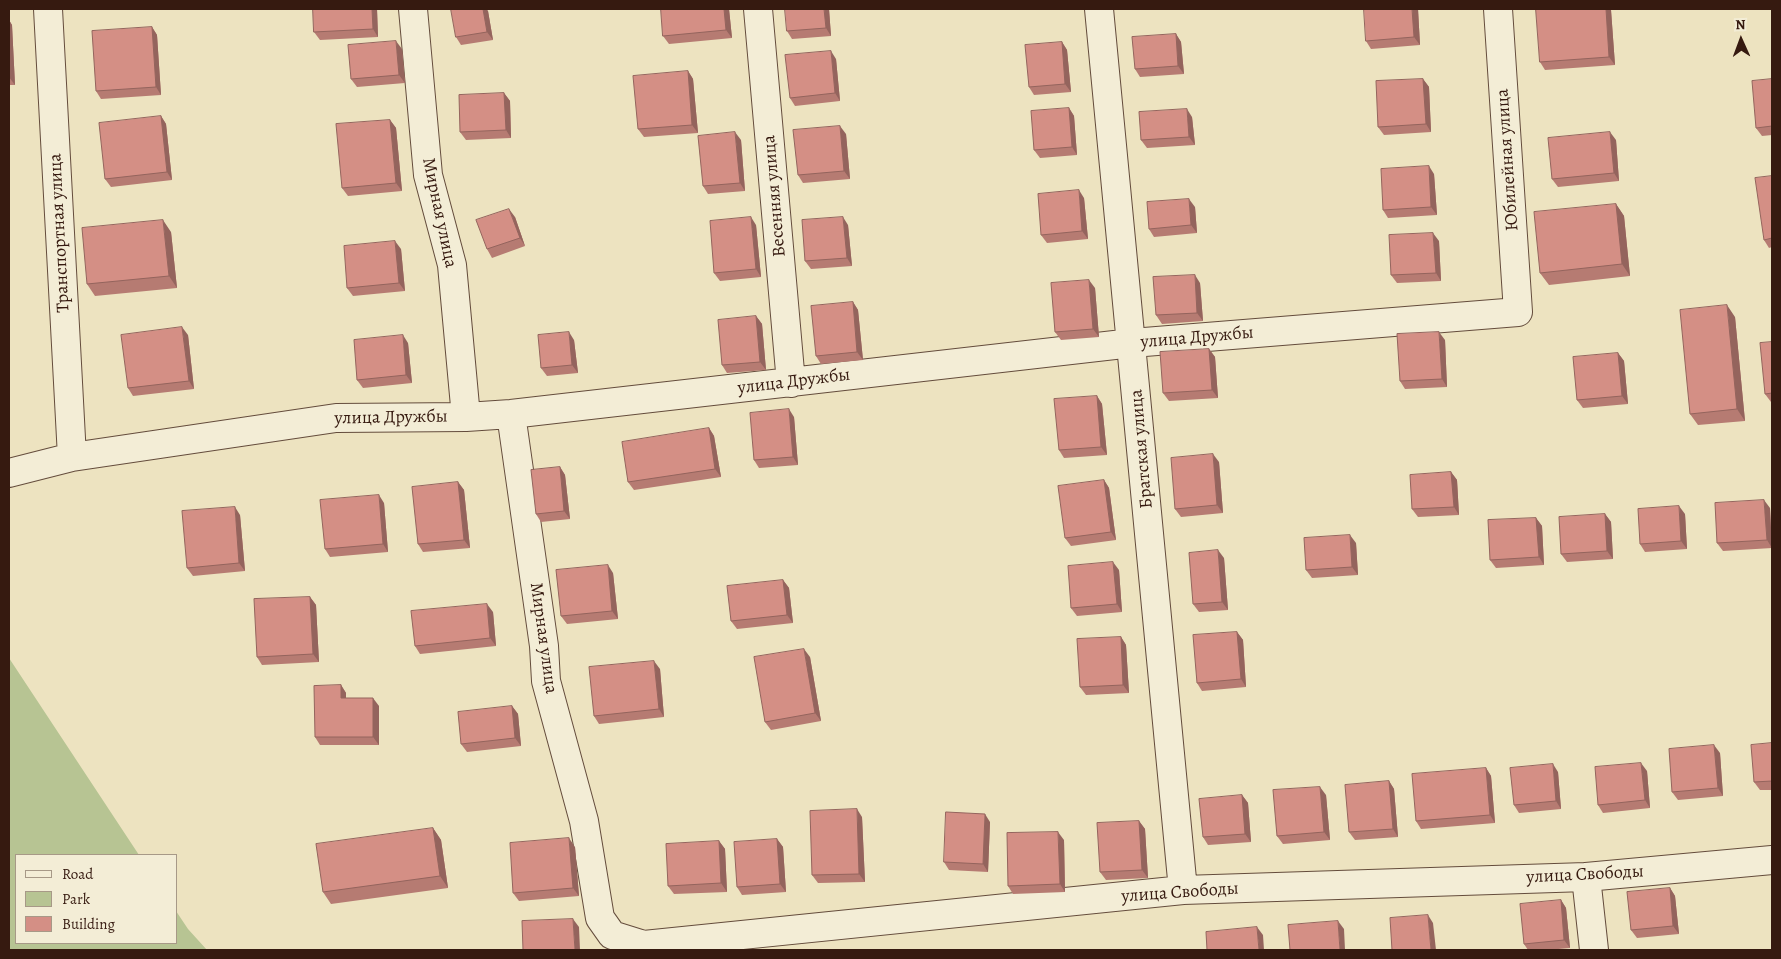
<!DOCTYPE html>
<html>
<head>
<meta charset="utf-8">
<style>
  body { margin:0 }
  #map { position:relative; width:1781px; height:959px; overflow:hidden; background:#ede3c0; font-family:Alegreya,serif }
  canvas { display:block }
  .frame { position:absolute; inset:0; border:10px solid #361a10; pointer-events:none }
  .legend { position:absolute; left:15px; top:854px; width:162px; height:90px; box-sizing:border-box; background:#f3edd6; border:1px solid #a79987; margin:0; padding:6px 9px; list-style:none; font-size:15px; color:#361a10 }
  .legend li { display:flex; align-items:center; gap:10px; height:25px }
  .legend b { width:25px; border:1px solid #a79987 }
  .north { position:absolute; left:1716px; top:15px; width:50px; height:50px; -webkit-text-stroke:4px #f3edd6; paint-order:stroke; rotate:358deg; font-size:14px; font-weight:700; line-height:20px; text-align:center; color:#361a10 }
  .north::after { content:''; display:block; margin:auto; width:18px; height:22px; background:#361a10; clip-path:polygon(50% 0,100% 100%,50% 72%,0 100%) }
</style>
</head>
<body>
<div id="map">
<canvas width="1781" height="959"></canvas>
<div class="frame"></div>
<ul class="legend">
<li><b style="height:6px;background:#f3edd6"></b>Road</li>
<li><b style="height:14px;background:#b7c493"></b>Park</li>
<li><b style="height:14px;background:#d48f85"></b>Building</li>
</ul>
<div class="north">N</div>
</div>
<script>
const context = document.querySelector('canvas').getContext('2d');
context.lineJoin = 'round';
function paint(path, color) { context.fillStyle = color; context.fill(path, 'evenodd'); }
function stroke(path, color, width, dash) { context.strokeStyle = color; context.lineWidth = width; context.lineCap = dash ? 'butt' : 'round'; context.setLineDash(dash || []); context.stroke(path); }
function write(font, color, halo, rows, align = 'center') {
  context.font = font + ' Alegreya,serif'; context.lineWidth = 4; context.setLineDash([]); context.textBaseline = 'middle'; context.strokeStyle = halo; context.fillStyle = color; for (const [text, x, y, turn = 0] of rows) {
    context.save(); context.translate(x, y); context.rotate((+turn || 0) * Math.PI / 180); context.textAlign = isNaN(turn) ? turn : align; if (halo) context.strokeText(text, 0, 0); context.fillText(text, 0, 0); context.restore();
  }
}
const green = new Path2D(`
  M9,658l130,197h-123v88h160v-32l12,18 19,21h-198z`);
const street = new Path2D(`
  M48,9l24,448
  M413,9l15,166 24,90 14,152
  M758,9l33,374
  M1099,9l84,881
  M511,414l33,232 2,35 38,140 16,97 12,17 32,10 539,-55 403,-13 186,-17
  M9,473l63,-16 264,-39 130,-1 45,-3 621,-71 386,-31 -20,-303
  M1586,877l8,73`);
const wall = new Path2D(`
  M313,9h64l1,28 -58,3 -6,-8z
  M451,9h35l2,2 5,29 -32,5 -5,-8z
  M661,9h68l3,29 -63,6 -6,-8z
  M829,9l2,27 -39,3 -5,-8z
  M1418,9l2,36 -49,4 -5,-8z
  M1536,9h74l1,1 4,55 -70,5 -5,-8z
  M9,20l3,5 3,60h-6z
  M152,27l5,8 4,60 -60,4 -5,-8z
  M1176,34l5,8 3,32 -44,3 -5,-8z
  M1062,42l5,8 4,42 -37,3 -5,-8z
  M402,49l3,34 -48,4 -6,-8z
  M836,59l4,42 -45,5 -5,-8z
  M688,71l5,8 5,54 -54,4 -6,-8z
  M1423,79l6,8 2,45 -47,3 -6,-8z
  M1772,79v56l-10,1 -6,-8z
  M504,93l6,8 1,37 -45,2 -6,-8z
  M1069,108l5,8 3,39 -37,3 -6,-8z
  M161,116l5,8 6,56 -61,7 -6,-8z
  M1192,117l3,28 -48,3 -6,-8z
  M390,120l6,8 6,63 -54,5 -6,-8z
  M846,134l4,45 -47,4 -5,-8z
  M741,140l4,51 -37,3 -5,-8z
  M1616,140l3,41 -61,6 -6,-8z
  M1434,174l3,41 -49,3 -5,-8z
  M1772,176v71l-3,1 -5,-8z
  M1084,198l4,41 -41,4 -6,-8z
  M1616,204l8,12 6,60 -81,9 -9,-12z
  M1195,207l2,26 -43,4 -5,-8z
  M515,217l10,29 -33,12 -5,-9z
  M756,225l5,52 -41,4 -6,-8z
  M848,225l4,41 -41,3 -6,-8z
  M171,232l6,56 -82,8 -8,-12z
  M1439,241l2,40 -44,2 -6,-8z
  M401,249l4,42 -52,5 -6,-8z
  M1200,283l3,38 -41,3 -6,-9z
  M1095,288l4,49 -38,3 -6,-8z
  M853,302l5,8 5,50 -42,4 -5,-8z
  M756,316l6,8 4,46 -39,3 -5,-8z
  M1735,317l10,104 -47,4 -8,-11z
  M188,335l6,54 -61,7 -5,-8z
  M574,340l4,33 -31,3 -6,-8z
  M1445,340l2,47 -42,2 -5,-8z
  M1772,342v60h-1l-6,-8z
  M408,343l4,40 -49,5 -6,-8z
  M1209,349l6,8 3,41 -49,3 -6,-8z
  M1618,353l6,8 4,43 -45,4 -6,-8z
  M1097,396l5,8 5,51 -43,3 -5,-8z
  M794,417l4,48 -39,3 -5,-8z
  M709,428l5,8 7,41 -87,13 -6,-8z
  M1219,462l4,51 -42,4 -6,-8z
  M560,467l5,8 5,44 -29,3 -5,-8z
  M1451,472l6,8 2,35 -41,2 -6,-8z
  M1104,480l5,8 7,52 -45,6 -6,-8z
  M458,482l6,8 6,58 -47,4 -5,-8z
  M384,503l4,49 -58,5 -5,-8z
  M1770,508l2,40 -49,3 -6,-8z
  M1605,514l6,8 2,37 -46,3 -6,-8z
  M1685,514l2,35 -42,3 -5,-8z
  M240,515l5,56 -52,5 -6,-8z
  M1536,518l6,8 2,39 -48,3 -6,-8z
  M1356,543l2,32 -46,3 -6,-8z
  M1224,558l4,52 -29,2 -6,-8z
  M1119,570l3,42 -45,4 -6,-8z
  M613,573l5,46 -51,5 -6,-8z
  M783,580l6,8 4,35 -56,6 -6,-8z
  M310,597l6,8 3,57 -57,3 -5,-8z
  M493,612l3,34 -76,8 -5,-8z
  M1237,632l6,8 3,47 -44,4 -5,-8z
  M1121,637l5,8 3,48 -43,2 -6,-8z
  M810,657l11,64 -50,9 -6,-8z
  M660,669l4,48 -65,7 -5,-8z
  M341,685l5,8v5l33,8v39h-59l-5,-8z
  M512,706l6,8 3,32 -54,6 -6,-8z
  M1772,743v47h-12l-6,-8z
  M1720,753l3,43 -45,4 -6,-8z
  M1486,768l5,8 4,47 -74,6 -5,-8z
  M1647,771l3,37 -47,5 -5,-8z
  M1558,772l3,37 -42,4 -5,-8z
  M1389,781l5,8 4,48 -43,3 -6,-8z
  M1242,795l6,8 3,39 -43,3 -5,-8z
  M1326,795l4,45 -47,4 -6,-8z
  M862,817l3,65 -47,1 -6,-8z
  M1139,821l6,8 3,49 -42,2 -6,-8z
  M990,822l-2,50 -39,-2 -5,-8z
  M433,828l8,12 7,48 -117,16 -8,-12z
  M777,839l6,8 3,45 -44,3 -5,-8z
  M1064,840l1,52 -52,2 -5,-8z
  M719,841l6,8 2,43 -53,2 -6,-8z
  M575,847l4,49 -60,5 -6,-8z
  M1670,888l5,8 4,38 -42,4 -6,-8z
  M1561,900l5,8 4,40 -23,2h-19l-4,-6z`);
const shadedWall = new Path2D(`
  M372,9h5l1,28 -5,-8z
  M483,9h3l2,2 5,29 -6,-8z
  M724,9h5l3,29 -6,-8z
  M824,9h5l2,27 -5,-8z
  M1412,9h6l2,36 -6,-8z
  M1606,9h4l1,1 4,55 -6,-8z
  M9,20l3,5 3,60 -6,-8z
  M152,27l5,8 4,60 -5,-8z
  M1176,34l5,8 3,32 -6,-8z
  M396,41l6,8 3,34 -6,-8z
  M1062,42l5,8 4,42 -6,-8z
  M831,51l5,8 4,42 -5,-8z
  M688,71l5,8 5,54 -6,-8z
  M1423,79l6,8 2,45 -5,-8z
  M504,93l6,8 1,37 -5,-8z
  M1069,108l5,8 3,39 -5,-8z
  M1187,109l5,8 3,28 -6,-8z
  M161,116l5,8 6,56 -5,-8z
  M390,120l6,8 6,63 -6,-8z
  M840,126l6,8 4,45 -6,-8z
  M735,132l6,8 4,51 -5,-8z
  M1610,132l6,8 3,41 -5,-8z
  M1429,166l5,8 3,41 -6,-8z
  M1079,190l5,8 4,41 -6,-8z
  M1189,199l6,8 2,26 -6,-8z
  M1616,204l8,12 6,60 -8,-12z
  M509,209l6,8 10,29 -5,-8z
  M751,217l5,8 5,52 -5,-8z
  M843,217l5,8 4,41 -5,-8z
  M163,220l8,12 6,56 -8,-12z
  M1433,233l6,8 2,40 -5,-8z
  M395,241l6,8 4,42 -6,-8z
  M1195,275l5,8 3,38 -6,-8z
  M1089,280l6,8 4,49 -6,-8z
  M853,302l5,8 5,50 -6,-8z
  M1727,305l8,12 10,104 -8,-12z
  M756,316l6,8 4,46 -6,-8z
  M182,327l6,8 6,54 -5,-8z
  M569,332l5,8 4,33 -6,-8z
  M1439,332l6,8 2,47 -5,-8z
  M403,335l5,8 4,40 -6,-8z
  M1209,349l6,8 3,41 -6,-8z
  M1618,353l6,8 4,43 -6,-8z
  M1097,396l5,8 5,51 -6,-8z
  M789,409l5,8 4,48 -5,-8z
  M709,428l5,8 7,41 -6,-8z
  M1213,454l6,8 4,51 -6,-8z
  M560,467l5,8 5,44 -6,-8z
  M1451,472l6,8 2,35 -5,-8z
  M1104,480l5,8 7,52 -5,-8z
  M458,482l6,8 6,58 -6,-8z
  M379,495l5,8 4,49 -5,-8z
  M1764,500l6,8 2,40 -5,-8z
  M1679,506l6,8 2,35 -6,-8z
  M235,507l5,8 5,56 -6,-8z
  M1605,514l6,8 2,37 -6,-8z
  M1536,518l6,8 2,39 -5,-8z
  M1350,535l6,8 2,32 -6,-8z
  M1218,550l6,8 4,52 -6,-8z
  M1113,562l6,8 3,42 -5,-8z
  M608,565l5,8 5,46 -6,-8z
  M783,580l6,8 4,35 -6,-8z
  M310,597l6,8 3,57 -6,-8z
  M487,604l6,8 3,34 -6,-8z
  M1237,632l6,8 3,47 -5,-8z
  M1121,637l5,8 3,48 -6,-8z
  M804,649l6,8 11,64 -6,-8z
  M654,661l6,8 4,48 -5,-8z
  M341,685l5,8v14l-5,-9z
  M373,698l6,8v39l-6,-8z
  M512,706l6,8 3,32 -6,-8z
  M1714,745l6,8 3,43 -5,-8z
  M1641,763l6,8 3,37 -5,-8z
  M1553,764l5,8 3,37 -5,-8z
  M1486,768l5,8 4,47 -5,-8z
  M1389,781l5,8 4,48 -5,-8z
  M1320,787l6,8 4,45 -6,-8z
  M1242,795l6,8 3,39 -6,-8z
  M857,809l5,8 3,65 -6,-8z
  M985,814l5,8 -2,50 -5,-8z
  M1139,821l6,8 3,49 -6,-8z
  M433,828l8,12 7,48 -8,-12z
  M1058,832l6,8 1,52 -5,-8z
  M569,838l6,9 4,49 -6,-8z
  M777,839l6,8 3,45 -6,-8z
  M719,841l6,8 2,43 -6,-9z
  M1670,888l5,8 4,38 -6,-8z
  M1561,900l5,8 4,40 -6,-8z
  M1428,915l5,8 3,27h-5z
  M573,919l6,8 1,23h-5z
  M1338,921l6,8 1,21h-5z
  M1257,927l6,8 1,15h-5z`);
const building = new Path2D(`
  M313,9h59l1,20 -59,3z
  M451,9h32l4,23 -31,5z
  M661,9h63l2,21 -63,6z
  M785,9h39l2,19 -39,3z
  M1364,9h48l2,28 -48,4z
  M1536,9h70l3,48 -69,5z
  M152,27l4,60 -60,4 -4,-60z
  M1176,34l2,32 -43,3 -3,-32z
  M396,41l3,34 -48,4 -3,-34z
  M1062,42l3,42 -36,3 -4,-42z
  M831,51l4,42 -45,5 -5,-43z
  M688,71l4,54 -54,4 -5,-53z
  M1423,79l3,45 -48,3 -2,-46z
  M1772,79v47l-16,2 -4,-47z
  M504,93l2,37 -46,2 -1,-37z
  M1069,108l3,39 -38,3 -3,-39z
  M1187,109l2,28 -48,3 -2,-28z
  M161,116l6,56 -62,7 -6,-56z
  M390,120l6,63 -54,5 -6,-64z
  M840,126l4,45 -46,4 -5,-45z
  M735,132l5,51 -37,3 -5,-50z
  M1610,132l4,41 -62,6 -4,-41z
  M1429,166l2,41 -48,3 -2,-41z
  M1772,176v62l-8,2 -9,-62z
  M1079,190l3,41 -41,4 -3,-41z
  M1189,199l2,26 -42,4 -2,-27z
  M1616,204l6,60 -82,9 -6,-61z
  M509,209l11,29 -33,11 -11,-29z
  M751,217l5,52 -42,4 -4,-52z
  M843,217l4,41 -42,3 -3,-41z
  M163,220l6,56 -82,8 -5,-56z
  M1433,233l3,40 -45,2 -2,-40z
  M395,241l4,42 -52,5 -3,-42z
  M1195,275l2,38 -41,2 -3,-38z
  M1089,280l4,49 -38,3 -4,-49z
  M853,302l4,50 -41,4 -5,-50z
  M1727,305l10,104 -47,5 -10,-104z
  M756,316l4,46 -38,3 -4,-45z
  M182,327l7,54 -61,7 -7,-53z
  M569,332l3,33 -31,3 -3,-33z
  M1439,332l3,47 -42,2 -3,-47z
  M403,335l3,40 -49,5 -3,-40z
  M1772,342v51l-7,1 -5,-51z
  M1209,349l3,41 -49,3 -3,-41z
  M1618,353l4,43 -45,4 -4,-43z
  M1097,396l4,51 -42,3 -5,-51z
  M789,409l4,48 -39,3 -4,-47z
  M709,428l6,41 -87,13 -6,-40z
  M1213,454l4,51 -42,4 -4,-51z
  M560,467l4,44 -28,3 -5,-44z
  M1451,472l3,35 -42,2 -2,-34z
  M1104,480l7,52 -46,6 -7,-52z
  M458,482l6,58 -46,4 -6,-57z
  M379,495l4,49 -58,5 -5,-49z
  M1764,500l3,40 -50,3 -2,-40z
  M1679,506l2,35 -41,3 -2,-35z
  M235,507l4,56 -52,5 -5,-57z
  M1605,514l2,37 -46,3 -2,-37z
  M1536,518l3,39 -49,3 -2,-40z
  M1350,535l2,32 -46,3 -2,-32z
  M1218,550l4,52 -29,2 -4,-51z
  M1113,562l4,42 -46,4 -3,-42z
  M608,565l4,46 -51,5 -5,-46z
  M783,580l4,35 -56,6 -4,-35z
  M310,597l3,57 -56,3 -3,-58z
  M487,604l3,34 -75,8 -4,-35z
  M1237,632l4,47 -44,4 -4,-48z
  M1121,637l2,48 -43,2 -3,-48z
  M804,649l11,64 -50,9 -11,-65z
  M654,661l5,48 -65,7 -5,-49z
  M341,685v13h32v39h-58l-1,-51z
  M512,706l3,32 -54,6 -3,-32z
  M1772,743v38l-18,1 -3,-37z
  M1714,745l4,43 -46,4 -3,-43z
  M1641,763l4,37 -47,5 -3,-38z
  M1553,764l3,37 -42,4 -4,-37z
  M1486,768l4,47 -74,6 -4,-47z
  M1389,781l4,48 -44,3 -4,-47z
  M1320,787l4,45 -47,4 -4,-46z
  M1242,795l3,39 -42,3 -4,-38z
  M857,809l2,65 -47,1 -2,-64z
  M946,812l39,2 -2,50 -39,-2z
  M1139,821l3,49 -42,2 -3,-49z
  M433,828l7,48 -117,16 -7,-48z
  M1058,832l2,52 -52,2 -1,-53z
  M569,838l4,50 -60,5 -3,-50z
  M777,839l3,45 -43,3 -3,-45z
  M719,841l2,42 -53,3 -2,-42z
  M1670,888l3,38 -42,4 -4,-38z
  M1561,900l3,40 -40,4 -4,-40z
  M1428,915l3,35h-39l-2,-32z
  M573,919l2,31h-52l-1,-29z
  M1338,921l2,29h-50l-2,-25z
  M1257,927l2,23h-52l-1,-18z`);
const streetNames = [
  ["Юбилейная улица",1508,160,-94],
  ["Весенняя улица",775,196,-95],
  ["Мирная улица",439,213,78],
  ["Транспортная улица",60,233,-93],
  ["улица Дружбы",1197,338,-5],
  ["улица Дружбы",794,382,-7],
  ["улица Дружбы",391,418,-1],
  ["Братская улица",1142,449,-95],
  ["Мирная улица",543,638,82],
  ["улица Свободы",1585,875,-3],
  ["улица Свободы",1180,893,-4]
];
paint(green, '#b7c493');
stroke(street, '#644c3c', 30);
stroke(street, '#f3edd6', 28);
paint(wall, '#b67b72');
paint(shadedWall, '#94645d');
paint(building, '#d48f85');
stroke(building, '#94645d', 1);
write('18px', '#361a10', '#f3edd6', streetNames);
</script>
</body>
</html>
